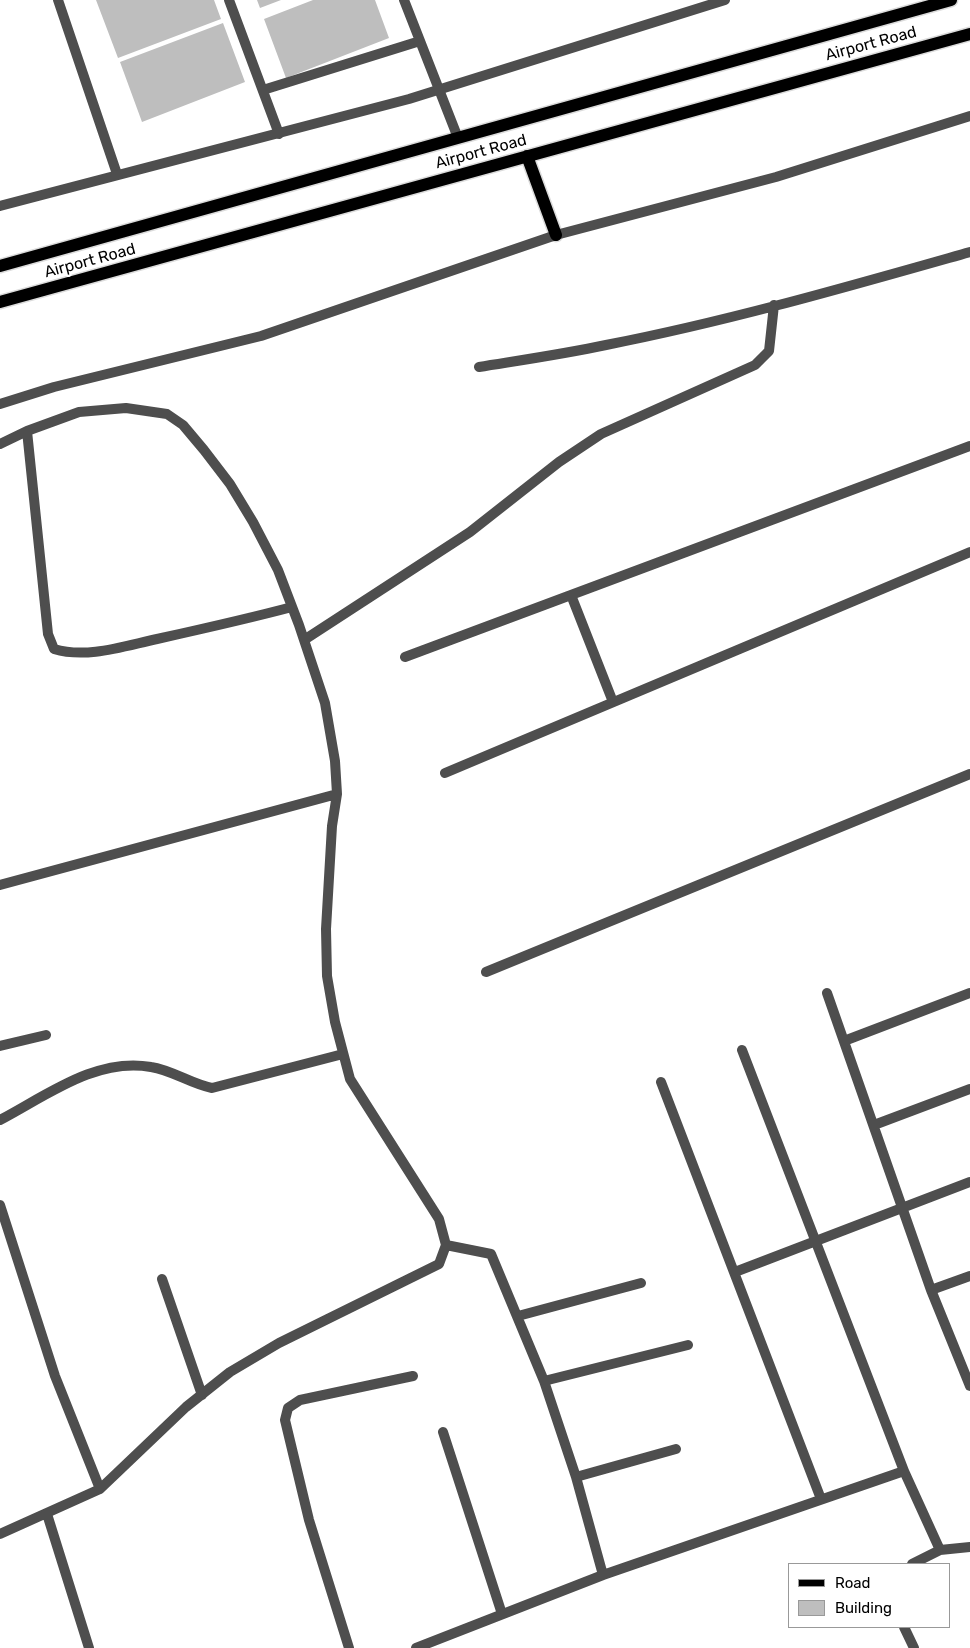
<!DOCTYPE html>
<html>
<head>
<meta charset="utf-8">
<style>
  body { margin:0 }
  #map { position:relative; width:970px; height:1648px; overflow:hidden; background:#fff; font-family:Rubik,sans-serif }
  canvas { display:block }
  .legend { position:absolute; left:788px; top:1563px; width:162px; height:65px; box-sizing:border-box; background:#fff; border:1px solid #999; margin:0; padding:6px 9px; list-style:none; font-size:15px; color:#000 }
  .legend li { display:flex; align-items:center; gap:10px; height:25px }
  .legend b { width:25px; border:1px solid #999 }
</style>
</head>
<body>
<div id="map">
<canvas width="970" height="1648"></canvas>
<ul class="legend">
<li><b style="height:6px;background:#000"></b>Road</li>
<li><b style="height:14px;background:#bebebe"></b>Building</li>
</ul>
</div>
<script>
const context = document.querySelector('canvas').getContext('2d');
context.lineJoin = 'round';
function paint(path, color) { context.fillStyle = color; context.fill(path, 'evenodd'); }
function stroke(path, color, width, dash) { context.strokeStyle = color; context.lineWidth = width; context.lineCap = dash ? 'butt' : 'round'; context.setLineDash(dash || []); context.stroke(path); }
function write(font, color, halo, rows, align = 'center') {
  context.font = font + ' Rubik,sans-serif'; context.lineWidth = 4.5; context.setLineDash([]); context.textBaseline = 'middle'; context.strokeStyle = halo; context.fillStyle = color; for (const [text, x, y, turn = 0] of rows) {
    context.save(); context.translate(x, y); context.rotate((+turn || 0) * Math.PI / 180); context.textAlign = isNaN(turn) ? turn : align; if (halo) context.strokeText(text, 0, 0); context.fillText(text, 0, 0); context.restore();
  }
}
const building = new Path2D(`
  M96,0h118l7,19 -103,39z
  M257,0h24l-21,8z
  M313,0h62l14,38 -103,40 -22,-59z
  M223,23l22,59 -103,40 -22,-60z`);
const minor = new Path2D(`
  M58,0l59,174
  M229,0l50,134
  M404,0l54,138
  M263,90l157,-49
  M479,367c43,-7 85,-13 127,-22 123,-24 244,-59 364,-93
  M27,431l21,203 6,15c33,10 70,-3 103,-10 45,-10 90,-20 135,-32
  M0,444l27,-13 52,-19 47,-4 41,6 16,11 21,25 26,34 23,38 25,48 21,55 26,78 10,58 2,33 -5,32 -6,103 1,47 8,46 15,57 89,140 7,26 -7,19 -160,79 -49,29 -44,35 -86,82 -100,45
  M571,595l42,107
  M304,640l166,-108 89,-70 42,-28 154,-69 14,-14 5,-46
  M405,657l565,-211
  M445,773l525,-221
  M0,885l337,-91
  M486,972l484,-198
  M827,993l104,297 39,96
  M844,1041l126,-48
  M0,1046l46,-11
  M742,1050l162,421 36,79 30,-3
  M661,1082l160,417
  M0,1120c46,-24 96,-63 151,-53 21,3 40,17 61,21l131,-34
  M874,1125l96,-36
  M0,1205l55,171 45,113
  M446,1245l45,9 53,127 32,96 27,98
  M735,1272l235,-90
  M162,1279l40,116
  M931,1290l39,-14
  M518,1316l123,-33
  M544,1381l144,-36
  M443,1432l59,182
  M576,1477l100,-28
  M47,1514l42,134
  M912,1564l28,-14
  M904,1627l10,21
  M349,1648l-40,-128 -24,-100 3,-12 12,-8 113,-24
  M416,1648l187,-73 301,-104`);
const tertiary = new Path2D(`
  M0,206l409,-107 316,-99
  M0,404l54,-17 207,-51 295,-101 220,-58 194,-61`);
const primary = new Path2D(`
  M527,156l29,79
  M0,266l951,-266
  M0,302l970,-268`);
const streetNames = [
  ["Airport Road",871,44,-15],
  ["Airport Road",481,152,-15],
  ["Airport Road",90,261,-15]
];
paint(building, '#bebebe');
stroke(primary, '#dbdbdb', 15);
stroke(minor, '#4e4e4e', 10);
stroke(tertiary, '#4e4e4e', 10);
stroke(primary, '#000', 12);
write('16px', '#000', '#fff', streetNames);
</script>
</body>
</html>
